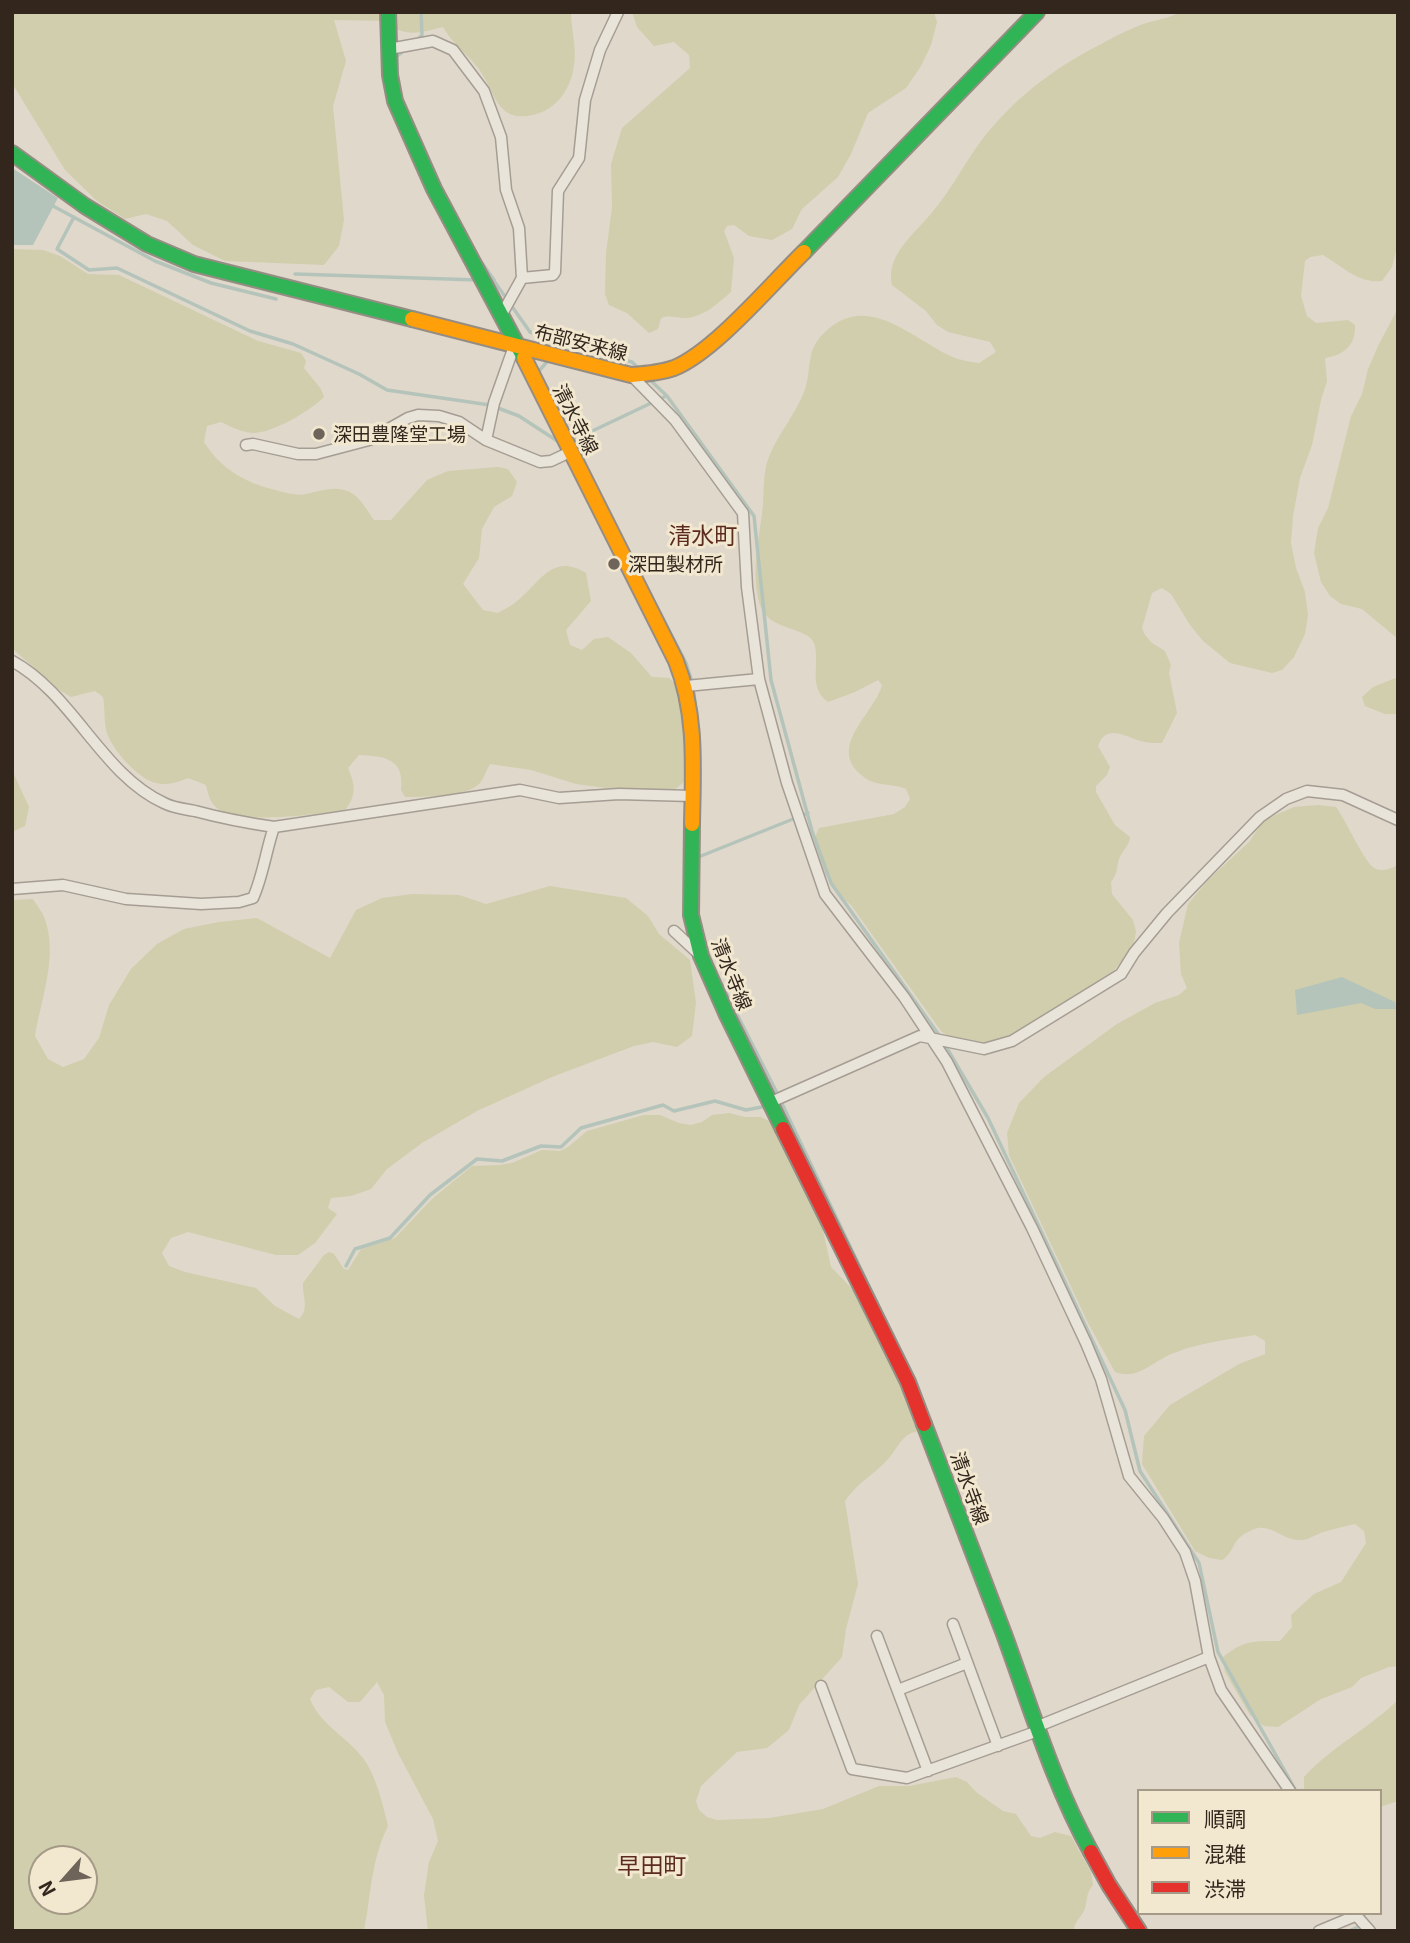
<!DOCTYPE html>
<html>
<head>
<meta charset="utf-8">
<style>
  body { margin:0 }
  #map { position:relative; width:1410px; height:1943px; overflow:hidden; background:#e0d8ca; font-family:Georgia,"Noto Sans JP",serif }
  canvas { display:block }
  .frame { position:absolute; inset:0; border:14px solid #32261d; pointer-events:none }
  .legend { position:absolute; left:1137px; top:1789px; width:245px; height:126px; box-sizing:border-box; background:#f2e7cf; border:2px solid #a59a88; margin:0; padding:9px 12px; list-style:none; font-size:21px; color:#32261d }
  .legend li { display:flex; align-items:center; gap:14px; height:35px }
  .legend b { width:35px; border:2px solid #a59a88 }
  .north { position:absolute; left:28px; top:1845px; width:70px; height:70px; box-sizing:border-box; background:#f2e7cf; border:2px solid #a59a88; border-radius:50%; rotate:242deg; font-size:19px; font-weight:700; line-height:28px; text-align:center; color:#32261d }
  .north::after { content:''; display:block; margin:auto; width:24px; height:32px; background:#6f645a; clip-path:polygon(50% 0,100% 100%,50% 72%,0 100%) }
</style>
</head>
<body>
<div id="map">
<canvas width="1410" height="1943"></canvas>
<div class="frame"></div>
<ul class="legend">
<li><b style="height:9px;background:#30b455"></b>順調</li>
<li><b style="height:9px;background:#ff9f0a"></b>混雑</li>
<li><b style="height:9px;background:#e5322d"></b>渋滞</li>
</ul>
<div class="north">N</div>
</div>
<script>
const context = document.querySelector('canvas').getContext('2d');
context.lineJoin = 'round';
function paint(path, color) { context.fillStyle = color; context.fill(path, 'evenodd'); }
function stroke(path, color, width, dash) { context.strokeStyle = color; context.lineWidth = width; context.lineCap = dash ? 'butt' : 'round'; context.setLineDash(dash || []); context.stroke(path); }
function write(font, color, halo, rows, align = 'center') {
  context.font = font + ' Georgia,"Noto Sans JP",serif'; context.lineWidth = 6; context.setLineDash([]); context.textBaseline = 'middle'; context.strokeStyle = halo; context.fillStyle = color; for (const [text, x, y, turn = 0] of rows) {
    context.save(); context.translate(x, y); context.rotate((+turn || 0) * Math.PI / 180); context.textAlign = isNaN(turn) ? turn : align; if (halo) context.strokeText(text, 0, 0); context.fillText(text, 0, 0); context.restore();
  }
}
const green = new Path2D(`
  M12,12h559c0,18 6,35 3,53 -3,26 -20,48 -47,51 -9,1 -17,0 -24,-7 -9,-8 -16,-30 -25,-41 -12,-15 -26,-25 -35,-41 -23,6 -40,11 -58,-6l-51,-1 12,41 -13,45 11,114 -5,26 -15,19 -99,-4 -32,-16 -26,-24 -21,-7 -21,5 -28,-18 -32,-31 -53,-87z
  M632,12h302l3,10 -6,23 -10,21 -15,22 -38,25 -17,41 -13,23 -36,32 -10,20 -20,11 -23,-4 -15,-11 -7,1 -3,5 10,27 -3,34c-14,12 -29,27 -49,26 -9,-1 -12,-3 -21,0l-3,11 -9,4 -22,-20 -18,-8 -4,-11 1,-41 6,-46 -1,-43 11,-36 68,-60 -1,-13 -15,-13 -20,4 -17,-19z
  M1180,12h218v231l-6,24 -10,14c-23,3 -40,-15 -59,-26l-13,2 -5,4 -4,35 6,20 9,7 32,-3 7,5c1,20 -11,30 -30,33l2,23 -6,19 -9,45 -12,33 -7,38 -2,27 5,25 9,24 3,23 -3,19 -11,23 -12,13 -10,3 -42,-10 -27,-22 -13,-16 -19,-31 -9,-6 -10,5 -10,35 3,7 7,8 13,8 6,14 -2,8 8,40 -15,30c-6,0 -13,0 -18,-1 -18,-4 -37,-20 -46,4l12,21 -3,8 -11,11v6l19,33 15,12c-1,10 -8,13 -11,22 -3,10 -1,14 -8,23l1,12 21,26 3,12 -3,16 -27,32 -93,57 -30,10 -33,-9 -9,-7 -90,-126c-18,-15 -46,-53 -32,-77l75,-14 11,-7 5,-8 -4,-10c-13,-6 -30,-2 -42,-12 -40,-29 12,-65 18,-92l-4,-5 -23,12 -27,10c-21,-15 -7,-39 -14,-59 -6,-16 -46,-12 -54,-38 -10,-33 0,-68 3,-101 1,-17 0,-36 8,-52 10,-21 24,-38 33,-60 5,-12 4,-24 7,-36 3,-18 23,-35 40,-39 36,-9 75,31 107,42 7,2 14,3 21,4l17,-11 -6,-10 -42,-10 -11,-7 -11,-14 -34,-26c-7,-31 25,-53 42,-75 16,-19 28,-42 42,-62 28,-40 69,-74 112,-97 17,-9 43,-24 62,-29 11,-3 20,-4 30,-10z
  M12,249l31,1 17,6 28,18 31,1 139,66 43,12 5,8 -2,7 17,21 3,8c-14,14 -51,36 -71,36 -11,-1 -22,-6 -32,-11l-14,4 -3,16c17,28 44,42 75,49 8,2 19,5 27,3 15,-3 32,-10 47,0 8,5 15,18 21,26h17l36,-40 21,-9 50,-4 10,2 9,13 -5,14 -18,11 -12,22 -3,29 -16,26 20,26 15,3c6,-4 14,-7 19,-12 23,-18 35,-49 69,-28l5,28 -25,29 4,15 12,5 12,-11 14,-2 23,16 21,24 17,1 10,9 7,75 -2,20 -10,8 -61,-1 -37,-5 -45,-14 -41,-6c-4,6 -6,15 -11,20 -12,13 -57,13 -74,13l-4,-7c4,-31 -16,-34 -42,-35l-11,13c7,16 9,28 -3,42 -29,4 -101,15 -127,-1 -8,-6 -10,-15 -12,-24l-18,-7c-10,4 -21,8 -32,5 -17,-3 -47,-36 -50,-54 -2,-10 -1,-22 -3,-32l-8,-6 -24,6 -15,-9 -44,-40z
  M1398,308v331l-36,-30 -21,-5 -11,-8 -9,-14 -7,-29 4,-25 10,-20 23,-92 11,-22 6,-25 10,-23z
  M1398,677v37h-13l-20,-8 -3,-9 11,-10z
  M12,770l17,37 -4,19 -13,6z
  M1318,805l18,2c10,13 29,58 40,62 8,3 15,-1 22,-4v801l-9,1 -28,11 -9,9 -31,12 -43,28 -14,-1 -14,-11 -25,-43 -2,-15c21,-17 32,-16 57,-16l12,-14 -1,-12 23,-21 27,-12 25,-39 -2,-12 -9,-7c-10,2 -21,5 -32,8 -9,3 -15,9 -25,8 -18,-1 -28,-18 -46,-10 -23,10 -15,20 -30,30l-13,-2 -14,-7 -53,-87 2,-28 26,-31 69,-41 26,-10v-13l-10,-6c-29,5 -59,8 -86,20 -19,9 -32,25 -54,17l-27,-49 -79,-168 -2,-22 12,-30 25,-26 73,-53 38,-21 24,-8 8,-7 -6,-14 -2,-31 9,-39 20,-24 41,-38 15,-22 30,-13z
  M550,886l76,12 22,18 11,18 31,26 6,43 -4,33 -15,11 -24,-5 -19,4 -82,31 -75,34 -55,32 -35,26 -16,20 -20,7 -20,2 -3,10 9,6 -22,29 -17,12h-22l-88,-23 -17,6 -9,15 7,13 16,6 71,16 19,18 24,13c11,-10 3,-23 4,-36l21,-28 5,-3 5,2 10,15 4,1 13,-21 34,-11 37,-39 40,-33 27,-1 13,-2 30,-13 18,1 8,-4 19,-16 57,-16h16l19,8 12,2 11,-3 10,-7 17,-2 16,4h16l12,6 20,43 26,46 12,55 27,28 50,100 11,32 -3,5c-13,1 -19,17 -27,26 -16,18 -30,23 -44,43l13,83 -12,45 -4,28 -43,48 -10,25 -22,18 -30,4 -36,34 -5,15 3,9 8,7 10,3 52,-2 54,-9 56,-23h30l47,-9 11,5 9,10 27,19 13,3 15,22 9,2 15,-6 16,4 20,36 2,13c-7,8 -5,13 -8,23 -3,10 -11,12 -11,23h-646l-4,-36 5,-33 9,-21 -5,-22 -35,-66 -13,-31 -1,-27 -7,-13 -17,20h-12l-19,-15 -13,3 -6,9c11,28 42,40 57,65 11,19 16,42 21,62 -17,34 -17,69 -24,105h-352v-1031l21,-1c3,6 9,12 11,18 15,37 -3,82 -9,119l13,23 15,8 21,-8 15,-21 10,-33 22,-36 26,-25 27,-15 35,-7 38,-4 73,40 26,-48 26,-12 30,-4 47,1 27,9zM42,1859h42v42h-42z
  M1398,1700v101l-18,6v-16h-76v-14c27,-30 64,-48 94,-77z`);
const water = new Path2D(`
  M12,168l46,30 -25,47h-21z
  M1342,977l53,25 1,7h-21l-14,-6 -64,12 -2,-25z`);
const stream = new Path2D(`
  M415,42l7,-7 -1,-23
  M393,59l13,-10
  M53,206l102,55 56,22 65,16
  M74,217l-17,32 32,21 28,-2 133,63 43,13 66,30 28,16 103,15 29,11 43,28
  M482,263l12,17
  M295,274l183,6
  M490,280l4,1 36,51 16,6 86,24 8,8
  M540,375l-2,-3 8,-9
  M648,378l19,18 87,120 17,164 41,151 19,52 110,155
  M569,442l97,-46
  M644,582l42,81 6,19
  M694,693l2,20
  M696,858l112,-45
  M719,979l56,110 114,239
  M945,1045l43,73 137,292 15,61 59,92 19,89 78,139
  M346,1266l9,-17 35,-11 40,-43 47,-36 25,2 39,-15 20,1 20,-19 82,-23 11,6 41,-10 31,9 21,-4
  M916,1385l30,78
  M1349,1931l9,-4 7,-14`);
const street = new Path2D(`
  M389,49l44,-8 20,9 31,41 17,46 5,53 13,38 3,50
  M502,314l20,-36 31,-3 2,-3 3,-81 21,-33 6,-58 15,-50 18,-38
  M631,375l44,45 68,93 4,74 12,92 28,104 38,111 79,103 43,65 85,166 54,115 15,36 28,97 34,42 22,34 10,29 14,76 12,33 69,101
  M486,440l8,-37 18,-51 5,-6
  M246,445l7,-1 45,10h18l53,-14 39,-22 10,-3 21,1 20,6 27,18 54,22 11,-1 19,-9
  M12,661c61,33 90,114 152,142 9,5 21,6 31,8 26,7 52,12 79,16l246,-37 39,8 60,-4 73,2
  M686,686l73,-7
  M12,889l51,-4 63,14 75,5 38,-2 14,-4c10,-22 13,-48 21,-71
  M674,931l27,25
  M771,1102l149,-66 64,13 28,-8 109,-67 13,-21 33,-40 93,-96 26,-18 21,-8 36,4 55,25
  M953,1624l45,122
  M877,1636l51,135
  M821,1686l31,83 55,9 131,-47
  M898,1690l69,-27
  M1036,1727l173,-70
  M1354,1913l16,18
  M1319,1931l36,-15`);
const fast = new Path2D(`
  M388,12l2,63 5,26 39,88 90,169
  M12,153l73,53 62,38 47,20 218,55
  M804,252l233,-240
  M692,824l-1,91 10,41 25,57 57,116
  M924,1424c26,70 54,140 80,210 27,74 49,149 87,218`);
const slow = new Path2D(`
  M412,319l219,56c14,-1 29,-2 43,-7 40,-16 97,-84 130,-116
  M524,358l152,303c21,53 17,107 16,163`);
const jam = new Path2D(`
  M783,1129l125,253 16,42
  M1091,1852l18,33 30,46`);
const markers = [
  [319,434,7,"#6f645a"],
  [614,564,7,"#6f645a"]
];
const streetNames = [
  ["布部安来線",581,342,14],
  ["清水寺線",576,419,63],
  ["清水寺線",732,974,68],
  ["清水寺線",970,1488,70]
];
const poiNames = [
  ["深田豊隆堂工場",333,434],
  ["深田製材所",628,564]
];
const quarterNames = [
  ["清水町",703,535],
  ["早田町",652,1865]
];
paint(green, '#d0cead');
paint(water, '#b5c4bb');
stroke(stream, '#b5c4bb', 3.5);
stroke(street, '#a59d93', 13);
stroke(fast, '#958d83', 18);
stroke(slow, '#958d83', 18);
stroke(jam, '#958d83', 18);
stroke(street, '#e8e4da', 10);
stroke(fast, '#30b455', 14);
stroke(slow, '#ff9f0a', 14);
stroke(jam, '#e5322d', 14);
for (const [x, y, r, color] of markers) { const dot = new Path2D(); dot.arc(x, y, r, 0, 2 * Math.PI); context.fillStyle = color; context.fill(dot); stroke(dot, '#f2e7cf', 2.5); }
write('19px', '#32261d', '#f2e7cf', streetNames);
write('19px', '#32261d', '#f2e7cf', poiNames, 'left');
write('23px', '#5b2b1f', '#f2e7cf', quarterNames);
</script>
</body>
</html>
